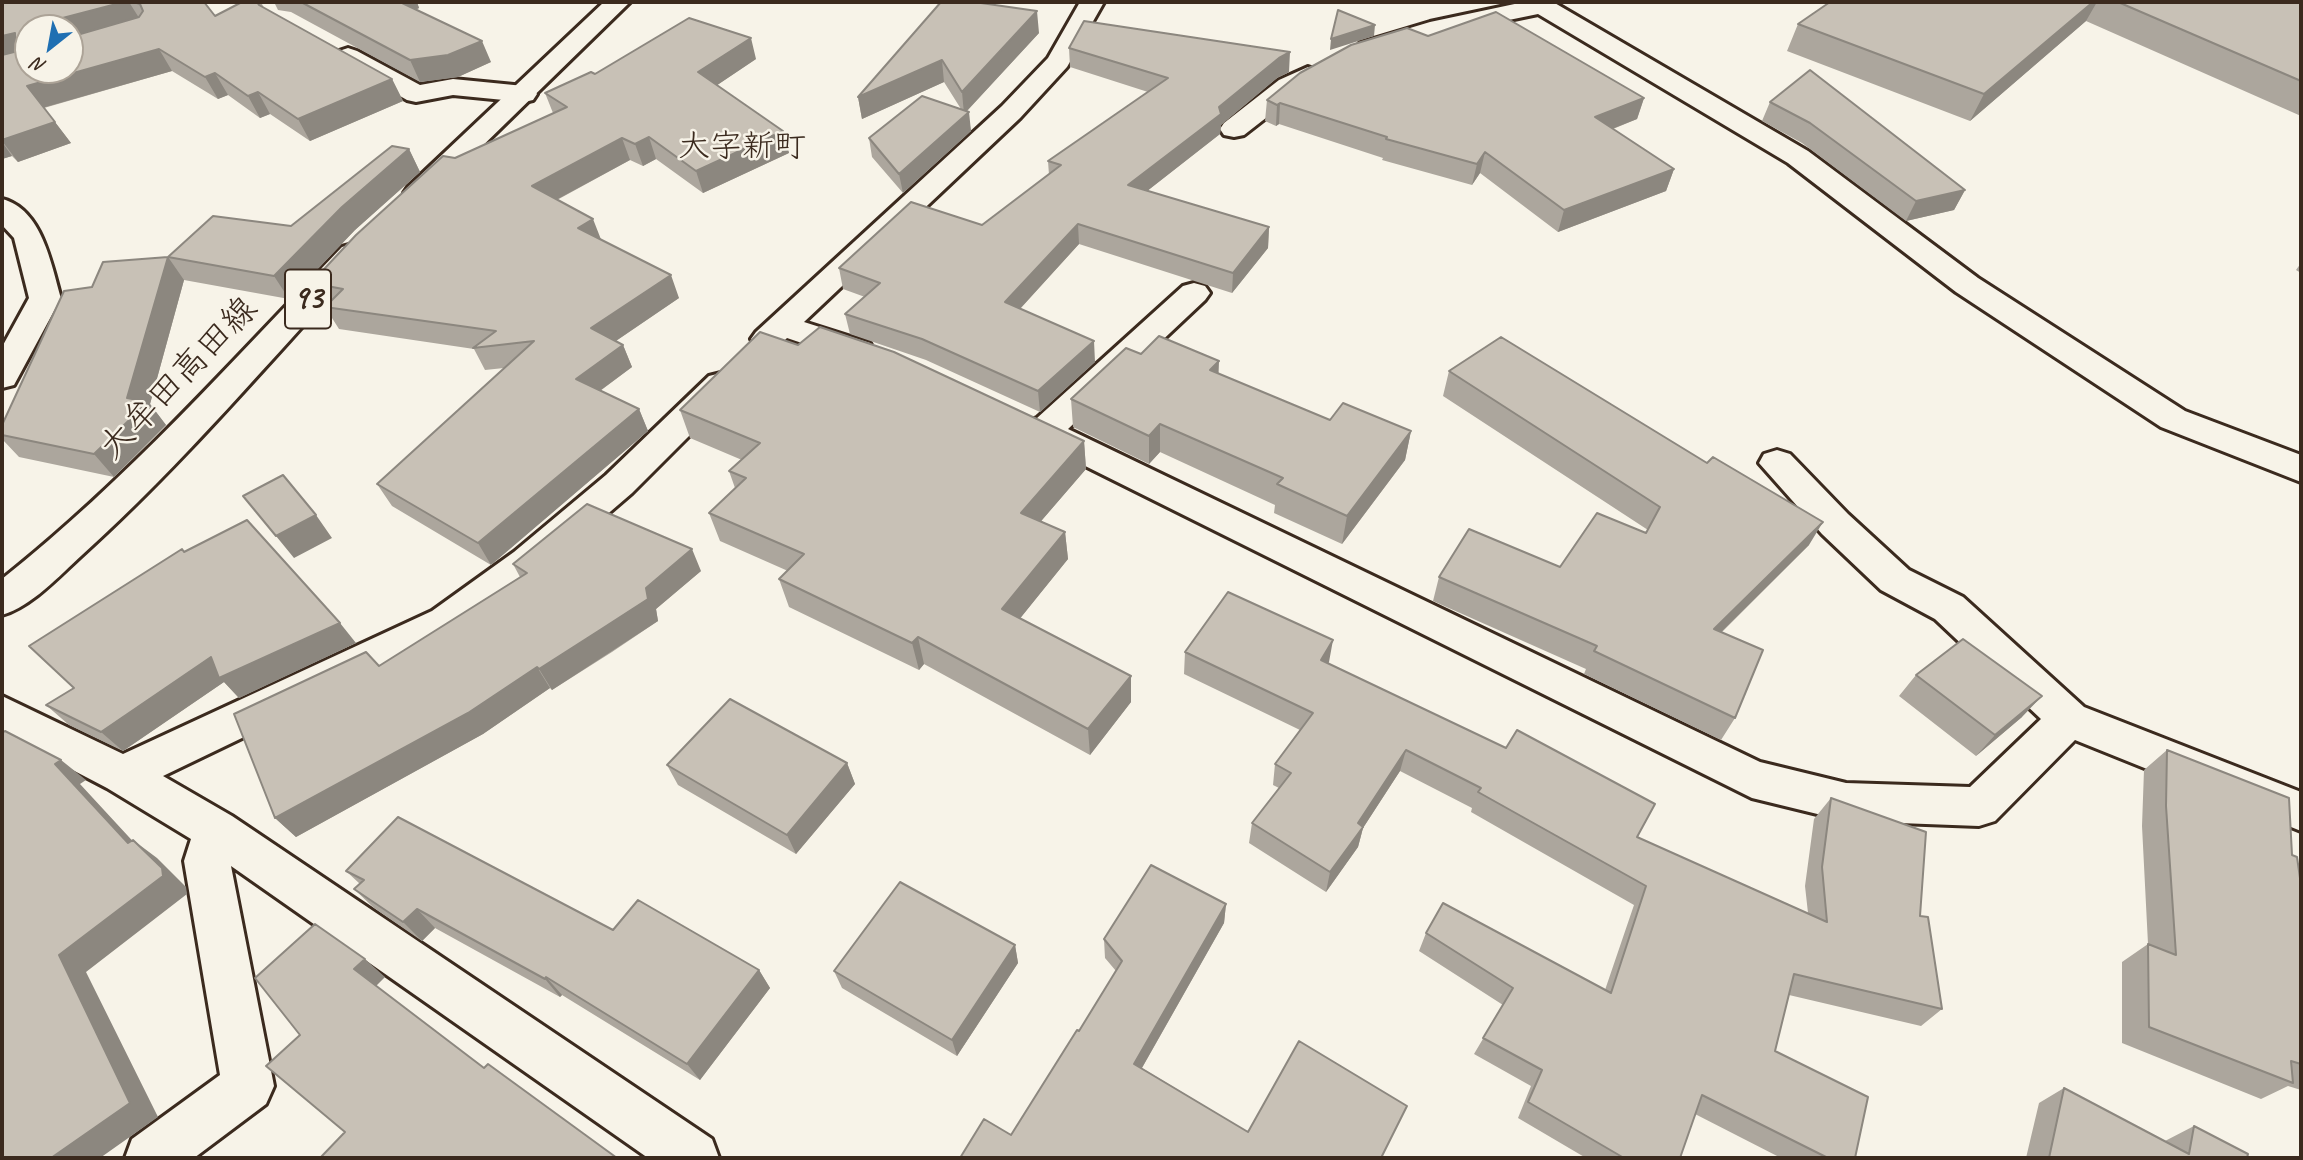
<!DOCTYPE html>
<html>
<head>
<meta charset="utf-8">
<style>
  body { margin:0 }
  #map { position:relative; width:2303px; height:1160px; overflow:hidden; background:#f7f3e8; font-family:Caveat,sans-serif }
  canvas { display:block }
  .frame { position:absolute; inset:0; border:4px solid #3b2a1e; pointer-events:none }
  .north { position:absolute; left:14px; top:14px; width:70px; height:70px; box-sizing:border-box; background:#f7f3e8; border:2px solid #aca397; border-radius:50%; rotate:211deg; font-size:19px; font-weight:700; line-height:28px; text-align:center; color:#3b2a1e }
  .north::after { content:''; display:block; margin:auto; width:24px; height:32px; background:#1f6fb2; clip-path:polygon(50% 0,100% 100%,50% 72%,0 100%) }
</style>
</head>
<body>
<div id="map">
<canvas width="2303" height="1160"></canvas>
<div class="frame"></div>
<div class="north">N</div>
</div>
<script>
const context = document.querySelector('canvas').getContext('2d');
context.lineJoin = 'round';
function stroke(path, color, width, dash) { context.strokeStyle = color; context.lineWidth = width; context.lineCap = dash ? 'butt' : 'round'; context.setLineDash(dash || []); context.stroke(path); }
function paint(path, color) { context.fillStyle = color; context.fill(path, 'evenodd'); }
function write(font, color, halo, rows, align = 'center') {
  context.font = font + ' Caveat,"Klee One",sans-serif'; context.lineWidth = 5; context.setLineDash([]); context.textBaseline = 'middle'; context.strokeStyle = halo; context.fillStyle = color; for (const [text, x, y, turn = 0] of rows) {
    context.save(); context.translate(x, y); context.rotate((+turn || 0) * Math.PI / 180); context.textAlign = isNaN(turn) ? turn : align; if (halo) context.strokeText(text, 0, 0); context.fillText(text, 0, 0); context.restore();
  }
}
const street = new Path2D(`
  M1080,2h24l-37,65 -47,51 -216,204 66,21 4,8 -4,8 -12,3 -71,-24c-10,10 -17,12 -31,8l-5,-7 5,-7 246,-226 46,-48z
  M1524,2h29l255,149 170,127 207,133 116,44v27l-140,-55 -205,-135 -168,-129 -250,-149 -102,21 -67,21 -9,-3 -4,-5 4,-5 70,-21z
  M348,48l9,3 63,34 33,-6 71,7 9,2 4,6 -4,6 -9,2 -71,-7 -37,7 -9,-2 -68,-39 -4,-5 4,-5z
  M1308,67l9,3 4,5 -77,60 -10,2 -10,-2 -4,-6 4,-6 55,-43z
  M2,199c40,10 49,65 59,99l-47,87 -12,3v-41l27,-49 -15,-60 -12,-13z
  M1194,283l11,3 5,7 -5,7 -137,129 692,333 86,21 124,4 71,-68 -106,-100 -54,-29 -59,-56 -63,-71 5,-9 13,-4 13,4 58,60 61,56 54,27 121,110 217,85v39l-226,-91 -80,81 -16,5 -133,-5 -94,-23 -725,-361 -5,-8 5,-8 10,-3 146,-132z
  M721,373l12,3 5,8 -5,8 -101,101 -92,79 -80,61 -297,143 69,40 480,323 7,19h-71l-417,-292 43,220 -8,18 -72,54h-69l7,-19 88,-64 -36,-214 7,-22 -84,-51 -105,-55v-37l121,58 309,-143 82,-59 92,-77 103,-99z`);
const primary = new Path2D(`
  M604,2h26l-202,197 -10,3 -10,-3 -4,-6 4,-6z
  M353,244l11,3 4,6 -4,6c-93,100 -181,205 -282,296 -23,21 -50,51 -80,60v-36c125,-99 230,-218 340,-332z`);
const wall = new Path2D(`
  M2,2h202l11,14 46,-14 3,6 128,71 11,22 -93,40 -40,-27 -10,4 -32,-23 -10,4 -46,-28 -128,37 27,35 -53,19 -6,-6 -10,3z
  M274,2h143l2,6 -3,2 75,52 -33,15 -38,5 -129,-70 -13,-2z
  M941,2l98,31 -72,78 4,20 -68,62 -31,-36 -3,-19 92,-29 -17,-27 -82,37 -4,-22z
  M1830,2h471v114l-215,-95 -116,100 -183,-70 11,-27z
  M1428,36l216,62 -7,21 -24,10 61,40 -8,22 -108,41 -78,-59 -8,12 -90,-25 1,-2 -104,-34 -3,2 -11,-5 2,-21z
  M1069,48l220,24 -12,6 -56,47 -1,9 -73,57 122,36 -1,21 -36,45 -153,-49 -59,65 75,53 -55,50 -114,-52 -76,-26 -5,-20 20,-17 -22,-8 -4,-21 143,-43 67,-50 -1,-14 100,-69 -78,-25z
  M756,59l-39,26 66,46 6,22 -86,40 -47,-34 -13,7 -13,-6 -73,40 45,40 77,58 -63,43 7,4 9,22 -32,24 39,18 9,22 -157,134 -99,-59 -15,-22 127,-116 -19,2 -11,-21 -135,-20 -14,-22 1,-1 -1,-1 -14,-22 144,-125 98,-45 -8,-20 50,-19z
  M1770,102l195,88 -11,20 -48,11 -104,-78 -40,-22z
  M409,149l11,23 -65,58 -66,69 -105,-19 -34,124 16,21 -52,52 -95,-20 -17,-18v-14l90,-138 76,-30 123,-31z
  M2301,263v10l-5,-3z
  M798,345l286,96 2,28 -45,52 24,11 3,27 -48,59 111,58v26l-41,53 -166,-91 -5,6 -130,-63 -10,-28 9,-8 -68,-30 -11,-28 26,-25 -6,-17 13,-11 -52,-22 -10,-28z
  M1141,354l78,20 111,46 81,11 -6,29 -63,84 -68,-31 1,-8 -115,-53 -11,12 -76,-37 -2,-28z
  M1449,371l360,174 -87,87 13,86 -14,22 -137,-66 2,-5 -153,-68 6,-24 121,-10 86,-34 2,-3 -205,-134z
  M184,552l172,91 -117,55 -15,-16 -101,69 -54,-26 -23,-20 28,-17z
  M513,564l188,7 -45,38 2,12 -46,31 -60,38 -2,-2 -67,46 -187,103 -21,-19 104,-152 141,-89z
  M1185,652l144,10 -1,1 309,174 171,76 -3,-27 9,-67 17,-21 89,118 22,93 -21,17 -132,-31 -14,56 80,107h-74l-86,-44 -15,44h-94l-68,-40 13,-32 -57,-32 29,-49 -84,-54 7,-18 179,57 29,-85 -163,-93 1,-4 -72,-37 -37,57 -5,19 -32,45 -77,-49 3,-20 27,-35 -6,-3 2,-21 25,-34 -116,-56z
  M1916,675l106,42 -46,39 -77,-60z
  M2167,750l125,105 9,30v205l-13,-4 -27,13 -139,-56v-81l26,-18 -6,-118 2,-56z
  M847,763l8,21 -59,70 -118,-69 -11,-20z
  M346,871l267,59 146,40 11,18 -70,92 -138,-85 -2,2 -125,-69 -13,13 -48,-33 -20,-19 6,-5z
  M1226,904l-2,19 -82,145 106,64 134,26h-422l51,-23 68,-104 37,-60 -11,-13 -1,-19z
  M1015,945l3,18 -61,93 -115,-68 -8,-17z
  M2064,1088l101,53 29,-15 53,32h-221l13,-55z`);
const shadedWall = new Path2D(`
  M124,2h5l12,19 -71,20v-13h-16l1,-8z
  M390,2h27l2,6 -22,9z
  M2093,2h4l-11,19 -116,100 14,-27z
  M1037,11l2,22 -75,81 -2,-22z
  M1375,25l-1,11 -44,14 1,-11z
  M15,33l7,14 -7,-1 7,10 -20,5v-25z
  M751,38l5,21 -52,35 -6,-22z
  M482,41l9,21 -33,15 -38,5 -10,-22z
  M159,49l13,22 -130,37 -15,-22z
  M1290,52l-1,20 -12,6 -56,47 -1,9 -92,72v-21l91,-78 60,-49z
  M942,60l2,22 -82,37 -4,-22z
  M215,73l13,22 -10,4 -13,-22z
  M392,79l11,22 -93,40 -12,-22z
  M258,92l12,22 -10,4 -12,-22z
  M1644,98l-7,21 -48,19 6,-21z
  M1280,103l-1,21 -3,2 1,-21z
  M969,112l2,19 -68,62 -4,-19z
  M55,122l16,21 -53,19 -16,-21v-1z
  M783,131l6,22 -86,40 -7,-22z
  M649,137l7,22 -13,7 -8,-22z
  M622,138l8,22 -89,48 -9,-22z
  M2,142l10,14 -10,3z
  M409,149l11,23 -65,58 -66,69 -15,-23 68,-69z
  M1485,152l-5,21 -8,12 5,-21z
  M1674,169l-8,22 -108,41 6,-22z
  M1965,190l-11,20 -48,11 10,-20z
  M593,219l9,23 -24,-14z
  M1078,224l1,20 -72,79 -2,-21z
  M1269,227l-1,21 -36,45 1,-20z
  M168,257l16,23 -34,124 16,21 -52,52 -20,-23 33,-56z
  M671,275l8,23 -78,53 -10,-23z
  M1094,341l1,21 -55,50 -2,-21z
  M623,345l9,22 -46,34 -10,-22z
  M1219,361l-1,28 -8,-19z
  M639,409l9,22 -157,134 -13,-22z
  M1160,424v28l-11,12v-28z
  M1411,431l-6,29 -63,84 5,-28z
  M1084,441l2,28 -62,72 -3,-28z
  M316,515l16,23 -38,20 -18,-22z
  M1823,522l-14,23 -108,107 13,-23z
  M1065,532l3,27 -62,77 -4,-27z
  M692,549l9,22 -45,38 2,12 -106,69 -13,-21 107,-81z
  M340,623l16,20 -117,55 -15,-16 -101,69 -22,-19 110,-75z
  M918,637l6,27 -5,6 -7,-27z
  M1333,640l-4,22 -12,19 4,-21z
  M537,667l13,21 -67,46 -187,103 -21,-19z
  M1131,676v26l-41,53 -2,-26z
  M2042,696l-20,21 -46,39 19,-21z
  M1406,750l-6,21 -37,57 -5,19 -32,45 4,-20 28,-49z
  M61,760l25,20 -6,4 72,78 -24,-19 -73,-79z
  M847,763l8,21 -59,70 -9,-19z
  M133,840l24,18 29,29 1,7 -101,78 72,145 -58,41h-49l8,-203z
  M1226,904l-2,19 -89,157 -1,-16z
  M417,909l18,19 -13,13 -19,-19z
  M1015,945l3,18 -61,93 -5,-16z
  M365,959l20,18 -10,10 -21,-18z
  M759,970l11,18 -70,92 -13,-16z
  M546,977l16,18 -2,2 -15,-18z`);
const building = new Path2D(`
  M2,2h122l-69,18 -1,8h-26v42h42v-33l69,-20 4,-6 -3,-7 -7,-2h71l11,14 27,-14h15l2,3 133,74 -94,40 -40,-27 -10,4 -33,-23 -10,4 -46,-28 -132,37 28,36 -53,18v-85l20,-5v-3l-7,-1v-13l-13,3z
  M301,2h99l82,39 -34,14 -38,5z
  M941,2h33l63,9 -75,81 -20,-32 -84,37z
  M1830,2h263l-109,92 -186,-70z
  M2118,2h183v79z
  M1338,10l37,15 -44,14z
  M1496,12l148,86 -49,19 79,52 -110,41 -79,-58 -8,12 -91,-25 1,-2 -107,-34 -3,2 -10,-5 33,-27 51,-28 56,-17 21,8z
  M689,18l62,20 -53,34 85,59 -87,40 -47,-34 -14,7 -13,-6 -90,48 61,33 -15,9 93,47 -80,53 32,17 -47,34 63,30 -161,134 -101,-59 157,-143 -61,7 23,-17 -171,-24 18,-18 -32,-6 45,-48 87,-79 12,2 112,-51 -22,-14 46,-21 4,2z
  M1084,21l206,31 -11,6 -60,49 2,7 -93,71 141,42 -36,46 -155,-49 -73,78 89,39 -56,50 -116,-52 -77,-25 35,-31 -41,-15 72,-66 71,23 79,-60 -13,-4 120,-83 -99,-30z
  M1810,70l155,120 -49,11 -106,-78 -40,-21z
  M922,96l47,16 -70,62 -30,-36z
  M392,146l17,3 -67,58 -68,69 -106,-19 45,-41 78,10z
  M168,257l-41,141 21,4 -54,52 -92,-19v-10l62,-134 28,-4 11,-25z
  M820,327l74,25 190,89 -63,72 44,19 -63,77 129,67 -43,53 -170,-92 -6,6 -133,-64 25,-25 -95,-41 37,-35 -17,-7 31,-28 -80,-33 80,-78 38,13z
  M1159,336l60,25 -9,9 120,50 13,-17 68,28 -64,85 -70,-32 6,-6 -123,-54 -11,12 -78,-37 55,-51 15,6z
  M1501,337l206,126 6,-6 110,65 -109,107 49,21 -28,68 -141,-67 3,-5 -158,-69 30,-48 91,38 37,-54 49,20 14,-26 -211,-136z
  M283,475l33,40 -40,21 -33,-40z
  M587,504l105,45 -46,39 2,11 -48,31 -61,39 -2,-2 -69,46 -193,105 -41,-104 132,-62 13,14 148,-93 -14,-9z
  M247,520l93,103 -121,55 -8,-21 -110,75 -55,-27 28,-17 -45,-42 153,-97 2,3z
  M1228,592l105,48 -12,20 185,88 11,-18 138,74 -18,33 190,85 -5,-55 9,-69 95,34 -6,84 8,1 14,92 -148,-35 -19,77 93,46 -13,61h-27l-126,-63 -22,63h-56l-96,-56 14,-32 -59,-32 30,-50 -87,-55 17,-30 168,90 35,-107 -168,-94 3,-4 -75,-38 -48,73 5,4 -33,45 -78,-49 39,-50 -16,-9 38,-51 -128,-61z
  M1963,639l79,57 -47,39 -79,-60z
  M730,699l117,64 -60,72 -120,-70z
  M5,731l56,29 -6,4 73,79 5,-3 29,28 1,8 -104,79 71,148 -79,55h-49v-425z
  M2167,750l122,48 3,57 5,2 4,28v179l-10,-3 2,22 -144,-56 -1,-83 28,11 -10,-149z
  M398,817l215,113 25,-30 121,70 -72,94 -141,-87 -1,2 -128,-70 -14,13 -49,-33 10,-9 -18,-9z
  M1151,865l75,39 -92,160 114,68 51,-91 108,65 -26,52h-421l24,-39 27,16 66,-105 2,1 43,-70 -18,-22z
  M900,882l115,63 -63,95 -118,-69z
  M315,924l50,35 -11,10 130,99 4,-4 129,94h-297l25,-26 -79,-66 34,-31 -45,-57z
  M2064,1088l125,66 5,-28 54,28 -1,4h-198z`);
const farQuarternames = [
  ["大字新町",742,148]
];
const shields = [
  [308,299,46]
];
const shieldNames = [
  ["93",308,299]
];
const streetNames = [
  ["大牟田高田線",179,379,-46]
];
stroke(street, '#3b2a1e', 6);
stroke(primary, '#3b2a1e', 6);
paint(street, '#f7f3e8');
paint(primary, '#f7f3e8');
paint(wall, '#aca69d');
paint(shadedWall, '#8c877f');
paint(building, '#c8c1b6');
stroke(building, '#8c877f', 2);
write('32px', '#3b2a1e', '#f7f3e8', farQuarternames);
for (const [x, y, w] of shields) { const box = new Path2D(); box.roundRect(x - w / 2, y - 29.5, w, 59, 5); context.fillStyle = '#f7f3e8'; context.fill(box); stroke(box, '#3b2a1e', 2); }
write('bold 33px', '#3b2a1e', null, shieldNames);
write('35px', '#3b2a1e', '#f7f3e8', streetNames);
</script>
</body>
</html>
